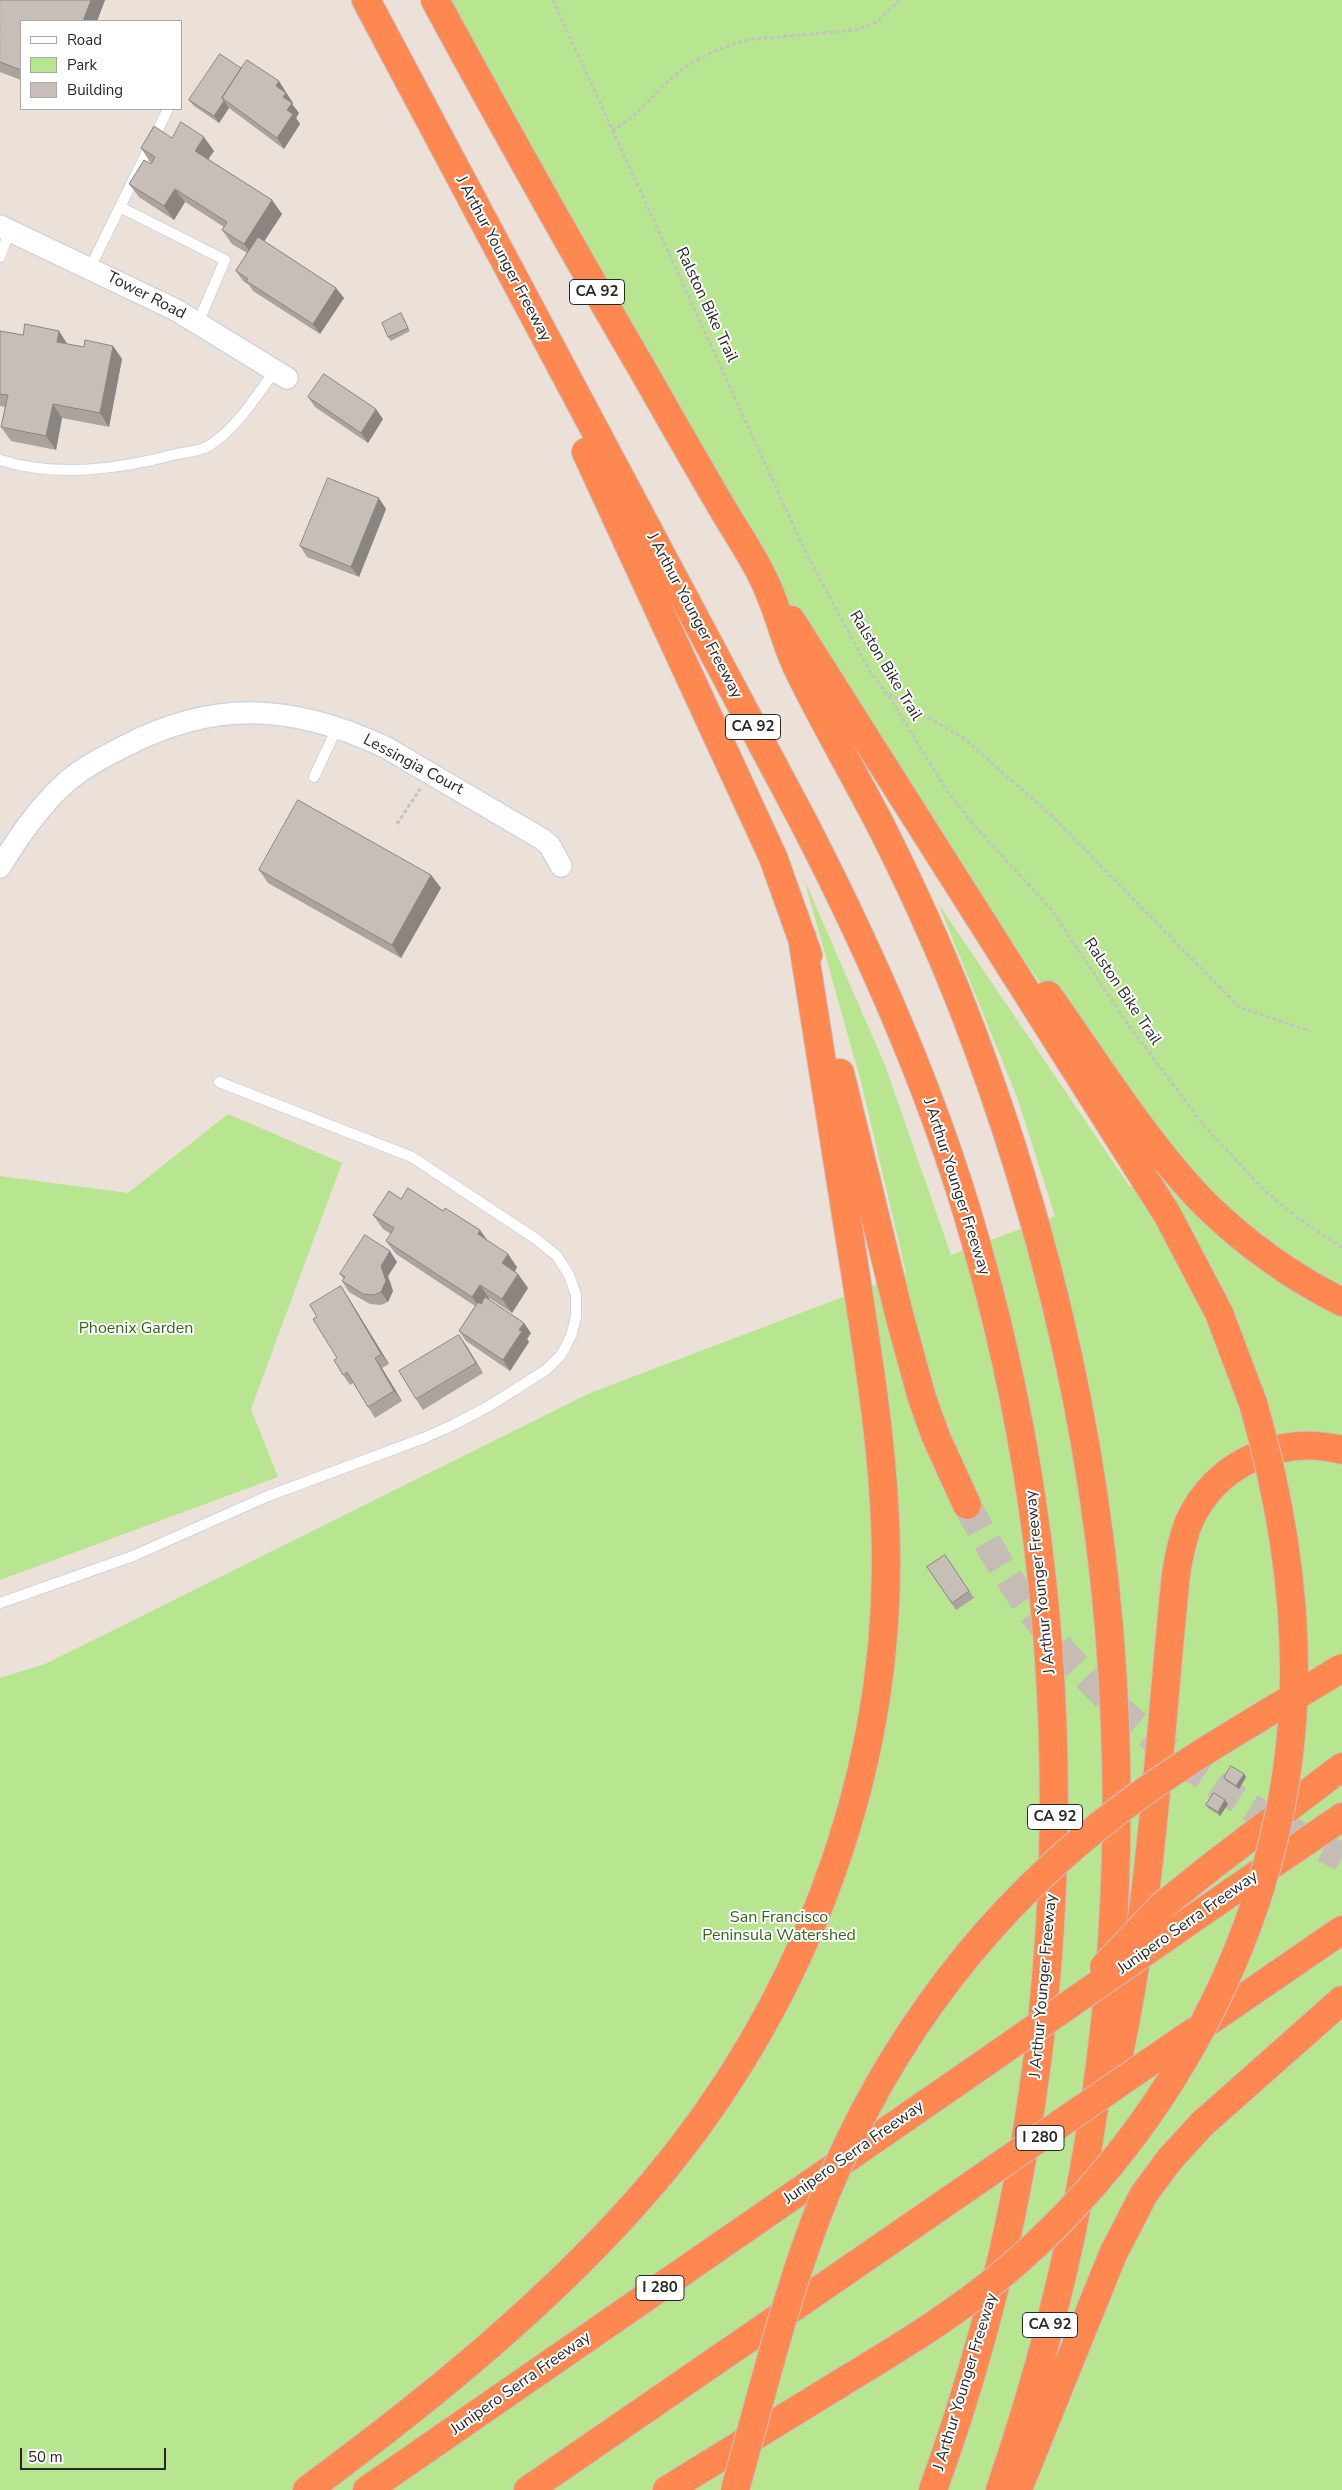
<!DOCTYPE html>
<html>
<head>
<meta charset="utf-8">
<style>
  body { margin:0 }
  #map { position:relative; width:1342px; height:2490px; overflow:hidden; background:#ece1d8; font-family:"Nunito Sans",sans-serif }
  canvas { display:block }
  .legend { position:absolute; left:20px; top:20px; width:162px; height:90px; box-sizing:border-box; background:#fff; border:1px solid #a9a9a9; margin:0; padding:6px 9px; list-style:none; font-size:15px; color:#282828 }
  .legend li { display:flex; align-items:center; gap:10px; height:25px }
  .legend b { width:25px; border:1px solid #a9a9a9 }
  .scale { position:absolute; left:20px; top:2448px; width:146px; height:22px; box-sizing:border-box; border:2px solid #282828; border-top:0; padding-left:6px; font-size:15px; line-height:18px; white-space:nowrap; color:#282828; -webkit-text-stroke:4px #fff; paint-order:stroke }
</style>
</head>
<body>
<div id="map">
<canvas width="1342" height="2490"></canvas>
<ul class="legend">
<li><b style="height:6px;background:#fff"></b>Road</li>
<li><b style="height:14px;background:#b8e690"></b>Park</li>
<li><b style="height:14px;background:#c7beb8"></b>Building</li>
</ul>
<div class="scale">50 m</div>
</div>
<script>
const context = document.querySelector('canvas').getContext('2d');
context.lineJoin = 'round';
function paint(path, color) { context.fillStyle = color; context.fill(path, 'evenodd'); }
function stroke(path, color, width, dash) { context.strokeStyle = color; context.lineWidth = width; context.lineCap = dash ? 'butt' : 'round'; context.setLineDash(dash || []); context.stroke(path); }
function write(font, color, halo, rows, align = 'center') {
  context.font = font + ' "Nunito Sans",sans-serif'; context.lineWidth = 4; context.setLineDash([]); context.textBaseline = 'middle'; context.strokeStyle = halo; context.fillStyle = color; for (const [text, x, y, turn = 0] of rows) {
    context.save(); context.translate(x, y); context.rotate((+turn || 0) * Math.PI / 180); context.textAlign = isNaN(turn) ? turn : align; if (halo) context.strokeText(text, 0, 0); context.fillText(text, 0, 0); context.restore();
  }
}
const green = new Path2D(`
  M438,0h904v2490h-1342v-812l45,-14 545,-271 316,-120 -45,-191 -57,-203 81,186 66,190 104,-39 -38,-119 -79,-194 192,284 45,-17 -305,-423z
  M228,1114l114,49 -91,246 27,68 -278,103v-404l128,17z`);
const highwayTunnel = new Path2D(`
  M967,1505c22,41 45,82 74,119 77,101 187,178 301,233`);
const path = new Path2D(`
  M553,0l252,551 64,119 24,33 54,88 26,33 78,85 78,117 77,102 59,63 33,27 44,30
  M612,131c19,-11 32,-25 46,-40 27,-28 59,-45 97,-52l101,-9 19,-7 25,-23
  M889,694l77,46 88,78 185,189 71,24
  M397,824l23,-35`);
const lane = new Path2D(`
  M120,207l105,53 -27,63
  M0,257l10,-27
  M90,268l78,-159
  M0,460c58,18 120,9 177,-6 10,-2 25,-3 33,-9 27,-17 46,-49 65,-74
  M314,777l23,-49
  M0,1603l133,-47 135,-60 156,-58 31,-14 34,-18 57,-36 15,-15 10,-19 5,-19v-22l-7,-20 -12,-19 -21,-17 -124,-82 -193,-75`);
const street = new Path2D(`
  M0,226l176,84 111,68
  M0,867c17,-28 36,-56 60,-79 18,-18 40,-29 63,-41 92,-48 170,-43 262,0l157,92 8,7 11,20`);
const highway = new Path2D(`
  M366,0l437,821c65,126 123,255 164,391 126,418 115,867 -34,1278
  M435,0c68,125 137,249 209,372 26,46 53,93 80,139 13,22 29,45 40,69 14,28 20,59 33,87 27,56 59,110 87,165 34,68 65,137 91,208 177,476 191,969 25,1450
  M586,452l187,405 35,98
  M791,620l376,594 52,99 34,90
  M1048,995c49,69 99,150 158,210 40,39 86,72 136,97
  M840,1073l60,245 22,80 14,39 31,68
  M1216,1863l126,-96
  M1233,1891l109,-74
  M1195,2031l147,-101
  M1116,2068c36,-163 43,-329 60,-494 3,-18 6,-35 13,-52 26,-59 92,-88 153,-72
  M1018,2489l95,-235 31,-60 26,-35 32,-35 140,-124
  M307,2490c122,-90 247,-191 346,-307 145,-172 233,-394 233,-620 0,-98 -16,-195 -31,-292 -17,-112 -35,-223 -53,-334
  M367,2490l586,-405
  M528,2490l362,-249
  M667,2490l174,-107`);
const highwayBridge = new Path2D(`
  M1104,1967l58,-61 54,-43
  M953,2085l280,-194
  M890,2241l299,-206
  M841,2383c56,-34 113,-68 164,-111 171,-144 287,-368 289,-594 1,-94 -15,-185 -41,-275
  M735,2490c25,-89 47,-180 79,-266 58,-156 155,-295 286,-399 74,-60 161,-107 242,-157`);
const wall = new Path2D(`
  M0,0h105l-8,21h-76v59l-21,-8z
  M241,68l45,24 7,11 -1,1 7,9 -3,5 4,6 -16,25 -55,-41 -10,15 -25,-17 -5,-6z
  M141,148l73,3 -6,8 64,41 10,14 -18,27 72,47 8,10 -24,36 -67,-43 -4,-6 -6,-4 -7,-10 11,-18 -15,-9 -10,-14 2,-3 -39,-25 -11,18 -35,-23 -10,-13 23,-21 -2,-1z
  M403,317l7,14 -19,10 -3,-4z
  M0,330l1,1 83,16 29,-1 9,13 -13,68 -47,-9 -6,32 -45,-9 -10,-14 4,-20 -5,-1z
  M308,397l75,22 -15,24 -53,-36z
  M386,509l-27,68 -52,-20 -7,-11z
  M259,870l172,5 10,13 -40,70 -133,-75z
  M401,1199l42,12 37,19 6,9 31,28 -2,5 3,2 10,14 -16,25 -23,-15 -1,2 43,33 -4,6 2,3 -19,29 -44,-30 -7,-10 16,-25 -79,-52 -10,-13 5,-7 -8,-5 -10,-14z
  M397,1262l-9,14 5,15 -5,11 -7,3 -11,-1 -21,-12 -7,-11 2,-2 -4,-5z
  M348,1297l41,67 -7,4 20,33 -27,17 -22,-35 -3,2 -7,-10 -6,-17z
  M466,1345l17,28 -60,37 -7,-11z
  M945,1555l29,43 -18,12 -29,-43z
  M1244,1774l2,3 -7,12 -13,-8 -2,-3z
  M1228,1804l-8,12 -12,-8 -2,-3z`);
const shadedWall = new Path2D(`
  M91,0h14l-8,21h-14z
  M279,81l7,11 -3,4 -7,-10z
  M286,93l7,10 -1,1 7,9 -3,5 4,6 -16,25 -7,-11 10,-28 -4,-13z
  M224,101l5,7 -10,15 -5,-7z
  M204,137l10,14 -9,13 -10,-13z
  M175,189l10,13 -11,18 -10,-14z
  M272,200l10,14 -28,43 -10,-13z
  M336,288l8,10 -24,36 -7,-10z
  M59,331l9,14 -11,-3z
  M113,346l9,13 -13,68 -9,-14z
  M53,404l9,14 -6,32 -10,-14z
  M376,409l7,10 -15,24 -7,-10z
  M379,498l7,11 -27,68 -8,-10z
  M431,875l10,13 -40,70 -9,-13z
  M480,1230l10,14 -12,-10z
  M390,1251l7,11 -9,14 5,15 -5,11 -7,-10v-26z
  M508,1254l9,13 -6,10 -9,-14z
  M518,1274l10,14 -16,25 -10,-14z
  M480,1285l9,13 -7,12 -10,-13z
  M341,1286l7,11 41,67 -8,-10z
  M524,1323l7,10 -4,6 2,3 -19,29 -7,-11 16,-30z
  M459,1335l7,10 17,28 -7,-10z
  M375,1358l7,10 20,33 -8,-10z
  M1244,1774l2,3 -7,12 -3,-3z
  M1225,1800l3,4 -8,12 -2,-4z`);
const building = new Path2D(`
  M0,0h91l-8,21h-62v49l-21,-8z
  M220,54l21,14 -19,30 2,3 -10,15 -25,-16z
  M247,60l32,21 -3,5 10,7 -3,4 9,6 -5,7 6,4 -16,24 -55,-40z
  M181,122l23,15 -9,14 77,49 -28,44 -22,-14 5,-8 -52,-33 -11,17 -35,-22 15,-24 7,4 4,-7 -14,-9 13,-22 18,12z
  M258,237l78,51 -23,36 -67,-43 2,-2 -12,-8z
  M401,313l7,15 -20,9 -6,-14z
  M25,324l34,7 -2,11 27,5 1,-7 28,6 -13,67 -47,-9 -7,32 -45,-9 7,-32 -8,-1v-63l23,4z
  M324,374l52,35 -15,24 -53,-36z
  M328,478l51,20 -28,69 -51,-21z
  M298,800l133,75 -39,70 -133,-75z
  M408,1188l35,23 2,-3 35,22 -2,4 30,20 -6,9 16,11 -16,25 -22,-14 -8,12 -86,-56 8,-13 -21,-13 16,-24 12,8z
  M365,1235l25,16 -9,15 5,15 -5,11 -7,3 -11,-1 -21,-13 3,-4 -5,-3z
  M341,1286l40,68 -6,4 19,33 -26,16 -21,-35 -4,3 -9,-15 3,-2 -24,-39 4,-2 -7,-12z
  M485,1297l39,26 -5,7 3,1 -19,29 -44,-29 19,-29 3,2z
  M459,1335l17,28 -60,36 -17,-28z
  M945,1555l24,36 -17,12 -25,-36z
  M1231,1766l13,8 -8,12 -12,-8z
  M1214,1793l11,7 -7,12 -12,-7z`);
const shields = [
  [597,292,55],
  [753,727,55],
  [1055,1817,55],
  [1040,2138,48],
  [660,2288,48],
  [1050,2325,55]
];
const shieldNames = [
  ["CA 92",597,292],
  ["CA 92",753,727],
  ["CA 92",1055,1817],
  ["I 280",1040,2138],
  ["I 280",660,2288],
  ["CA 92",1050,2325]
];
const streetNames = [
  ["J Arthur Younger Freeway",503,259,62],
  ["Tower Road",146,296,27],
  ["Ralston Bike Trail",706,305,65],
  ["J Arthur Younger Freeway",694,616,62],
  ["Ralston Bike Trail",885,666,59],
  ["Lessingia Court",413,765,28],
  ["Ralston Bike Trail",1122,992,56],
  ["J Arthur Younger Freeway",956,1187,72],
  ["J Arthur Younger Freeway",1041,1582,-96],
  ["Junipero Serra Freeway",1188,1923,-35],
  ["J Arthur Younger Freeway",1044,1986,-85],
  ["Junipero Serra Freeway",854,2153,-35],
  ["J Arthur Younger Freeway",966,2382,-73],
  ["Junipero Serra Freeway",521,2384,-35]
];
const parkNames = [
  ["Phoenix Garden",136,1329],
  ["San Francisco",779,1918],
  ["Peninsula Watershed",779,1936]
];
paint(green, '#b8e690');
stroke(highwayTunnel, '#c5bcb5', 28, [28, 14]);
stroke(lane, '#cdd4e2', 12);
stroke(street, '#cdd4e2', 24);
stroke(highway, '#c3c3c3', 30);
stroke(path, '#c3c3c3', 3, [4, 2.5]);
stroke(lane, '#fff', 10);
stroke(street, '#fff', 21);
stroke(highway, '#ff8750', 28);
stroke(highwayBridge, '#c3c3c3', 30, []);
stroke(highwayBridge, '#ff8750', 28);
paint(wall, '#aba39e');
paint(shadedWall, '#8b8581');
paint(building, '#c7beb8');
stroke(building, '#8b8581', 1);
for (const [x, y, w] of shields) { const box = new Path2D(); box.roundRect(x - w / 2, y - 12.5, w, 25, 4); context.fillStyle = '#fff'; context.fill(box); stroke(box, '#282828', 1); }
write('bold 15px', '#282828', null, shieldNames);
write('16px', '#282828', '#fff', streetNames);
write('16px', '#306815', '#fff', parkNames);
</script>
</body>
</html>
